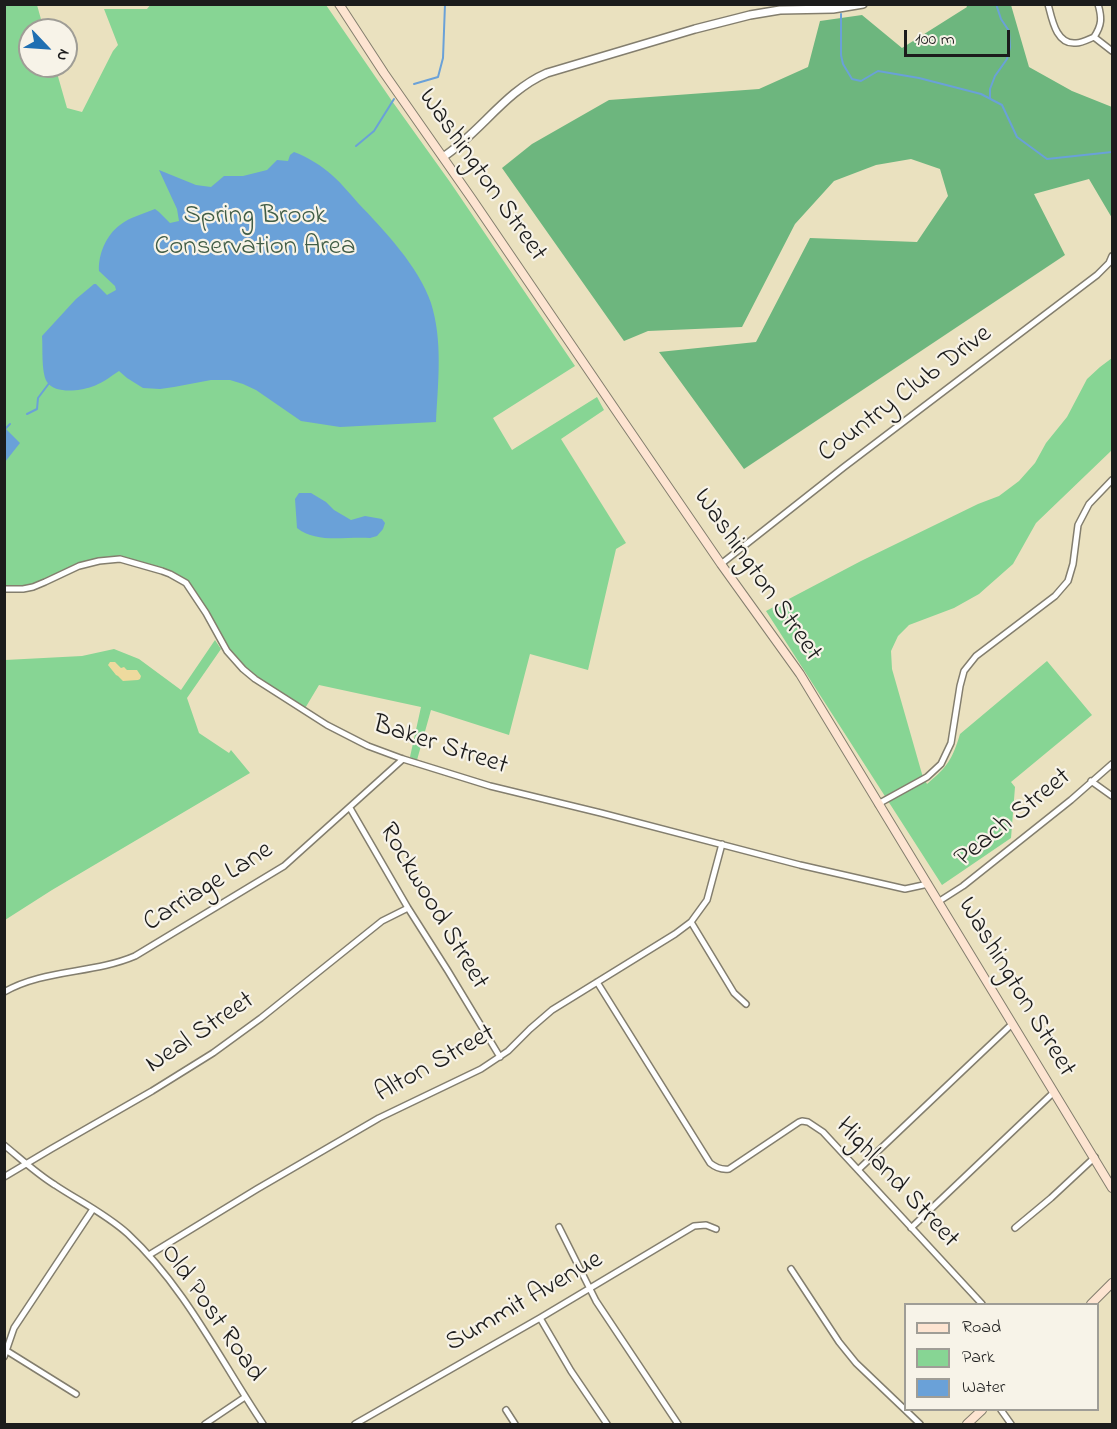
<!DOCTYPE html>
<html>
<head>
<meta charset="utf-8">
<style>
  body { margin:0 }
  #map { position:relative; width:1117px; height:1429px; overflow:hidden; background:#eae1bf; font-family:"Indie Flower",sans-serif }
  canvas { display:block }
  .frame { position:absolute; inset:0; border:6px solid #1c1c1c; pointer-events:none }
  .legend { position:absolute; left:904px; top:1303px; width:195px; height:108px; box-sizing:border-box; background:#f7f3e8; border:2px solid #9f9d96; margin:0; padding:8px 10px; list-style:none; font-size:18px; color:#1c1c1c }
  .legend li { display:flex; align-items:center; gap:12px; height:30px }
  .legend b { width:30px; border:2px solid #9f9d96 }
  .north { position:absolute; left:18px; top:18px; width:60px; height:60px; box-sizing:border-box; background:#f7f3e8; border:2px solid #9f9d96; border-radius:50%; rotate:115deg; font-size:16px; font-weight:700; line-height:24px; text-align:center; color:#1c1c1c }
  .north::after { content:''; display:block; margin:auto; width:21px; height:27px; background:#1f6fb2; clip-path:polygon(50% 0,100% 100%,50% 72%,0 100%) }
  .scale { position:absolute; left:904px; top:30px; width:106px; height:27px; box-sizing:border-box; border:3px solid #1c1c1c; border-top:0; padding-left:8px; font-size:18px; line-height:21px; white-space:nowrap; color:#1c1c1c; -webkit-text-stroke:4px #f7f3e8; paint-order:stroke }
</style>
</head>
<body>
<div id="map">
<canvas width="1117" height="1429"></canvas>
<div class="frame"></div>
<ul class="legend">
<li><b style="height:8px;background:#fde4d1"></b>Road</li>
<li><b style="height:16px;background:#87d594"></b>Park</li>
<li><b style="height:16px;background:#6aa1d8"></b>Water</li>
</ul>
<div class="north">N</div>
<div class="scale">100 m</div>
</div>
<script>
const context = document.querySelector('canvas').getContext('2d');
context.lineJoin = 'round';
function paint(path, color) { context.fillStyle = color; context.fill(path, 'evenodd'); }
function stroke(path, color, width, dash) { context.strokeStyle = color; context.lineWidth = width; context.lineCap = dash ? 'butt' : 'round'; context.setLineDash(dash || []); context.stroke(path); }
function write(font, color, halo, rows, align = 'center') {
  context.font = font + ' "Indie Flower",sans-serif'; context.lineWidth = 4.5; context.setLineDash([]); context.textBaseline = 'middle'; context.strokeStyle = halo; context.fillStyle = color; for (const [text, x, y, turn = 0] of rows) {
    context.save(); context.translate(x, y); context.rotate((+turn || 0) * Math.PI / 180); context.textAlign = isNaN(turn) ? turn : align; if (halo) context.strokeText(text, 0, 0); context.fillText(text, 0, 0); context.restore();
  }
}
const green = new Path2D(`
  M151,4l175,1 66,96 58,81 125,184 -82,52 19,32 85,-53 7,13 -43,29 65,104 -10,6 -28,121 -58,-16 -21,81 -78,-25 -14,50 -7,-3 11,-50 -102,-22 -15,25 -49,-31 -21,-19 -28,-47 -27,-34 -50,-18h-30l-66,26 -28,2v-584h32l7,25h-14v36h25l12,42 15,4 31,-61 5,-6 -14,-36h43z
  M1112,358v92l-76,73 -23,41 -34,30 -25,14 -45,17 -11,11 -7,15 1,18 30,105 5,10c21,-18 25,-24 33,-50l87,-73 45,54 -81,67 4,5 -4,51 -69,47 -176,-274 95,-50 117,-57 21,-8 20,-15 16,-18 11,-20 21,-26 20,-38 13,-12z
  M215,640l6,9 -34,49 12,35 30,20 2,-3 19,23 -198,117 -47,30v-260l77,-4 32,-7 25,10 42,31z`);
const forest = new Path2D(`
  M966,5h45l18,62 43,24 40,16v111l-23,-39 -55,15 31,61 -321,214 -85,-117 97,-10 54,-104 107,4 31,-46 -8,-27 -29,-10 -35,6 -42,16 -39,43 -53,103 -94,4 -24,10 -122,-173 30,-24 77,-44 150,-11 49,-22 12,-46 42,-6 40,33 65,-41z`);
const sand = new Path2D(`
  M110,662h5l6,6 3,-1 3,3h10l4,6 -1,3 -2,1 -15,1 -5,-5 -2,-1 -8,-10z`);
const water = new Path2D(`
  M294,152c14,5 28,14 39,24 9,8 17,18 25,27 26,27 61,64 73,100 12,38 7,79 5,119l-96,5 -39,-6 -45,-31 -13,-6 -13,-4h-19l-37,7 -14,2 -17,-1 -16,-10 -8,-7c-9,6 -18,13 -28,16 -12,4 -36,7 -44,-5 -6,-10 -4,-34 -5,-46l34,-37 18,-15h2l11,11 9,-5 -1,-4 -16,-15c-1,-16 7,-36 21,-46 10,-8 23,-11 35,-16l4,3 11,11 9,-2 -2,-12 -18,-39 37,15 15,2 13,-11h19l24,-6 10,-10 11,1 2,-6z
  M5,428l15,15 -15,19h-1z
  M299,493h12l15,9 8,8 17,10 14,-4 17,3 3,4 -2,6 -6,7 -7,2c-24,-2 -53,6 -73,-10l-2,-29z`);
const stream = new Path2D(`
  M841,14v41l2,9 9,15 9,2 17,-10 41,7 62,16 21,11 15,32 30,22 65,-7
  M414,84l24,-7 5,-19 2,-54
  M990,98v-9l5,-13 12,-17 3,-12 -1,-16 -8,-12 -5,-15
  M356,146l18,-15 20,-32
  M27,414l10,-5 1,-11 12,-16
  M4,430l6,-6`);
const minor = new Path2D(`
  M1048,4c4,15 8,41 28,39 6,0 13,-4 18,-6 8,-12 8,-19 4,-33
  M1094,37l18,14
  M721,564l123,-97 253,-192 12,-12 3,-7
  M4,589h19l10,-2 12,-5 34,-16 20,-5 21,-2 42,12 8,3 16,9 20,30 21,38 16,18 12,10 72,46 41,21 35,13 87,27 111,27 199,52 105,24 23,-5
  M1091,781l21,15
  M878,804l49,-27 14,-13 10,-21 9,-57 4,-15 12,-15 79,-60 13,-15 5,-17 5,-39 11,-21 23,-24
  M350,808l58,100 40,63 52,86
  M938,902l25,-16 108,-86 41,-36
  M691,922l43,71 12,11
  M597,982l113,181c6,5 11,7 19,6l70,-47 3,-1 6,1 15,10 159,172
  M4,992c40,-23 89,-18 131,-36l149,-90 119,-107
  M4,1145c17,14 33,29 51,40 24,16 51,29 73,49 57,53 92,126 135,190
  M858,1170l154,-146
  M4,1177l47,-28 101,-58 61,-38 48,-35 121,-97 26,-13
  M559,1227l37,74 82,123
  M911,1228l143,-136
  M1015,1228l36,-30 44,-41
  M149,1255l108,-66 122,-71 102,-49 27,-18 22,-22 22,-19 123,-76 16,-12 16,-22 15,-56
  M791,1269l48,73 17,21 64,61
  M540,1318l31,53 36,53
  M7,1351l69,43
  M4,1357l10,-29 79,-119
  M506,1410l9,14
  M1001,1410l10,14
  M205,1424l40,-27
  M355,1424l185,-106 154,-92 12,-1 10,4`);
const tertiary = new Path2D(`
  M443,157c38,-25 62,-66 104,-84l148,-44 55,-14 30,-5 53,-1 30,-5`);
const secondary = new Path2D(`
  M339,4l45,69 88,126 147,216 102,149 79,110 312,514
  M1091,1304l21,-21
  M967,1424l15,-14`);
const streetNames = [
  ["Washington Street",481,176,55],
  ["Country Club Drive",906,395,-37],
  ["Washington Street",756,576,55],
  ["Baker Street",440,747,18],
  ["Peach Street",1014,819,-39],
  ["Carriage Lane",209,888,-32],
  ["Rockwood Street",432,907,59],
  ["Washington Street",1015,988,59],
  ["Neal Street",201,1034,-34],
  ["Alton Street",436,1065,-29],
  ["Highland Street",896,1184,47],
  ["Summit Avenue",525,1303,-30],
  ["Old Post Road",211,1314,55]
];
const parkNames = [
  ["Spring Brook",255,218],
  ["Conservation Area",255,249]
];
paint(green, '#87d594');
paint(forest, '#6db67e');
paint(sand, '#eeda9e');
paint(water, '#6aa1d8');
stroke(stream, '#6aa1d8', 2);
stroke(minor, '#837e6e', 8);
stroke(tertiary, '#837e6e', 10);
stroke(secondary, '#837e6e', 10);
stroke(minor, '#fff', 5);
stroke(tertiary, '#fff', 7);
stroke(secondary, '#fde4d1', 8);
write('27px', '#1c1c1c', '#f7f3e8', streetNames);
write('27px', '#415d46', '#f7f3e8', parkNames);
</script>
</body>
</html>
